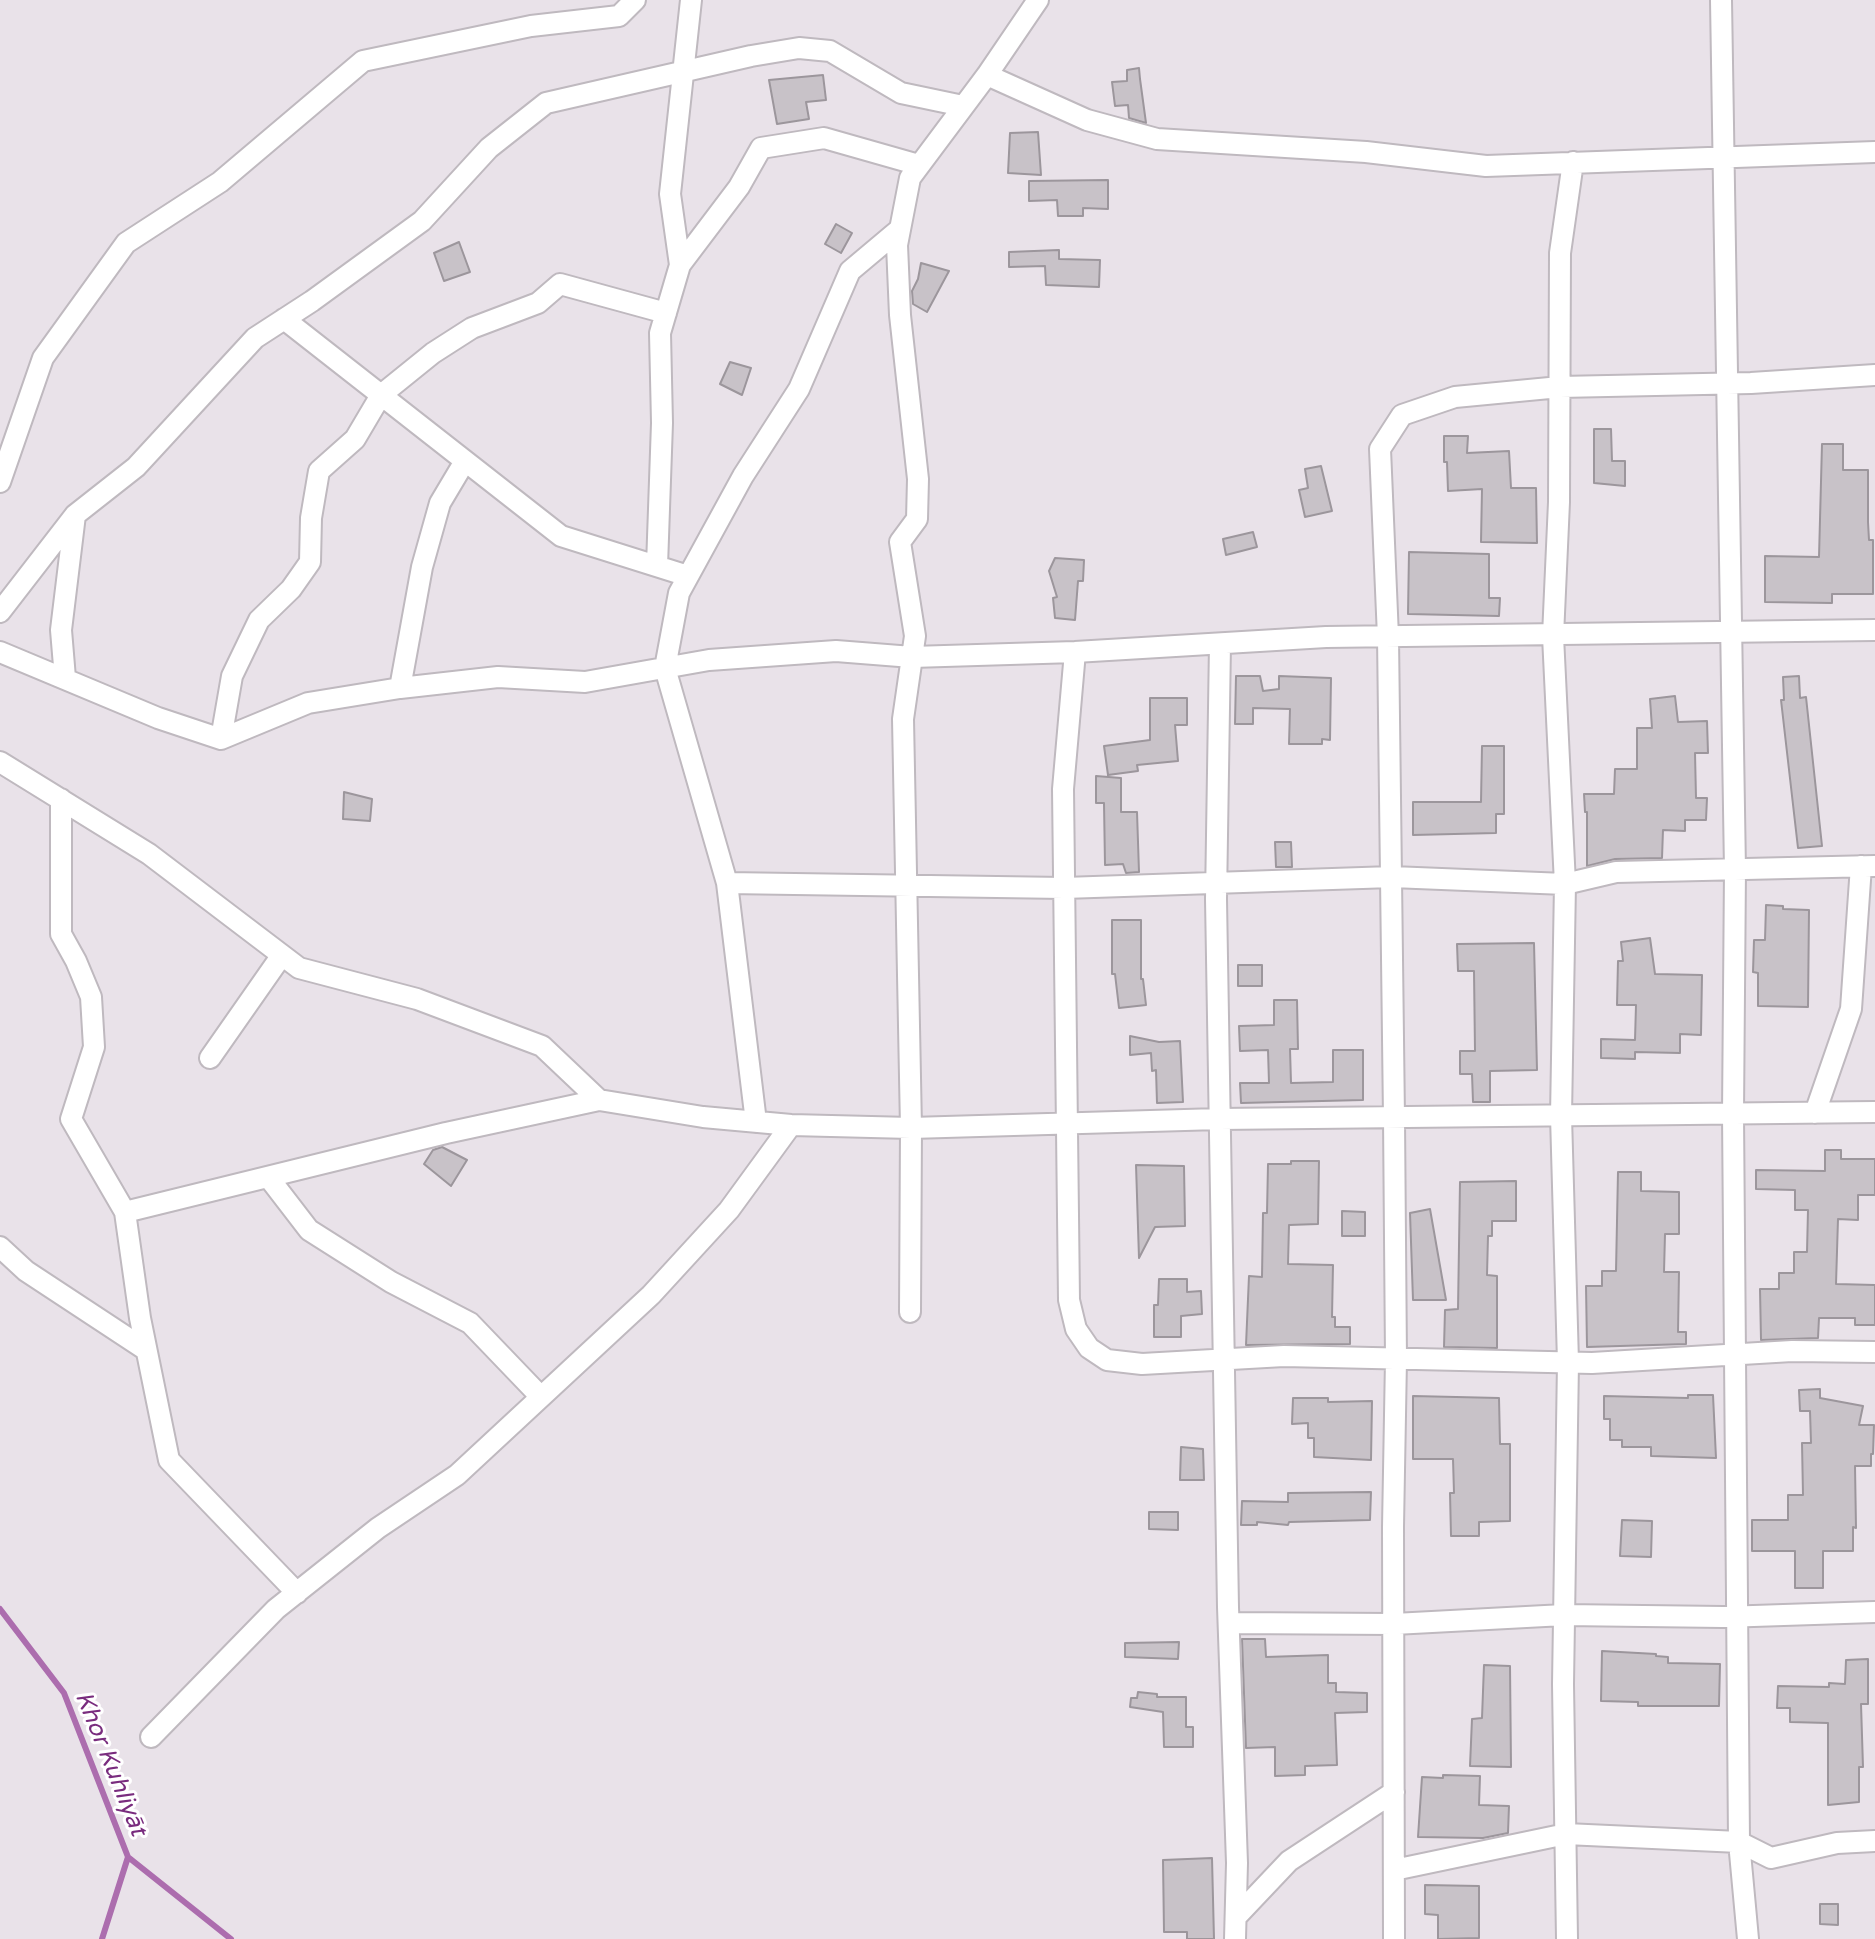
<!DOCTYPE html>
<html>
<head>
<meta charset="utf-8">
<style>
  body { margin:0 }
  canvas { display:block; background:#e9e2e9 }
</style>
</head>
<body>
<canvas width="1875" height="1939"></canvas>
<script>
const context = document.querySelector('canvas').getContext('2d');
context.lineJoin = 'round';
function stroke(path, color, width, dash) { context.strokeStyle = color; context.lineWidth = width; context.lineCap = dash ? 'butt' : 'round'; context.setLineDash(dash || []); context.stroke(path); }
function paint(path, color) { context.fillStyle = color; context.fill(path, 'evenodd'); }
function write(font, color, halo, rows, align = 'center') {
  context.font = font + ' "Varela Round",sans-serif'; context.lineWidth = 6; context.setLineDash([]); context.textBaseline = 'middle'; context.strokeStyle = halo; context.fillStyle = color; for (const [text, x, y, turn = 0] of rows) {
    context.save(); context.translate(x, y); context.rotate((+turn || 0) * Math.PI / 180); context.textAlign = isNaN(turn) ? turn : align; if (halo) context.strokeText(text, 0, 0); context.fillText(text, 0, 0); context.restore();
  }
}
const stream = new Path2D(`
  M0,1609l64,84 64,164 103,82
  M102,1939l26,-82`);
const building = new Path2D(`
  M1139,68l1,11 6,44 -17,-5 -1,-13 -13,1 -3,-24 15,-1v-11z
  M823,75l3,25 -20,2 3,17 -32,5 -8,-44z
  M1038,132l3,43 -33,-2 2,-40z
  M1108,180v29l-25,-1v8h-25l-1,-16 -28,1v-20z
  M836,224l16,9 -11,20 -16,-9z
  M459,242l11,30 -26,9 -10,-28z
  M1059,250v9l41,1 -1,27 -53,-2 -1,-19 -36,1v-15z
  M921,263l28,8 -22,41 -14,-8 -1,-13 6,-12z
  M730,362l21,6 -9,27 -22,-11z
  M1594,429h17l1,32h13v25l-31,-3z
  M1444,436h24l-1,17 42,-2 2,37h25l1,55 -56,-1 1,-53 -34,2 -1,-29h-3z
  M1822,444h21v26h25v52l1,18h4v54h-41v9l-67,-1v-46l54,1z
  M1321,466l11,45 -27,6 -6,-27 9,-2 -3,-19z
  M1253,532l4,15 -31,8 -3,-16z
  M1409,552l80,2v44h11l-1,18 -91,-2z
  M1055,558l29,2 -1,21h-5l-3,39 -20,-2 -2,-20 4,-1 -8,-26z
  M1236,676h24l3,15 16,-2v-13l52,2 -1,62 -8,-1v5h-33l1,-35 -37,-1v16h-18z
  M1799,676l1,22 6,-1 16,149 -24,2 -17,-148h3l-1,-23z
  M1675,696l3,26 29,-1 1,32h-13l1,45h11l-1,22h-21v11l-22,-1 -1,28 -47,1 -28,7v-54h-2l-1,-18h30l1,-25h22v-41h15l-2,-29z
  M1150,698h37v27h-12l3,36 -41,4 1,6 -30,4 -4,-29 46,-6z
  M1482,746h22v68h-8v19l-83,2v-33h68z
  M1096,776l25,2v34h16l2,60 -13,1 -3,-9 -18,1 -1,-62h-8z
  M344,792l28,7 -2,22 -27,-2z
  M1275,842h16l1,25h-16z
  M1766,905l17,1v3l26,1 -1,97 -50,-1v-33l-5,-1 1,-32h11z
  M1112,920h29v59h2l3,26 -27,3 -4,-34h-3z
  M1650,938l5,36 47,1 -1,60 -21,-1v19l-45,-1v7l-34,-1v-19l34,1 1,-35h-19l1,-44h5l-2,-19z
  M1534,943l3,127 -47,1v31h-17l-1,-28h-12v-23h15l-1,-80h-16l-1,-27z
  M1238,965h24v21h-24z
  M1274,1000h23l1,49h-8l1,34 42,-1v-32h30v50l-122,3 -1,-20h29l-1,-33 -28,1 -1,-25 35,-1z
  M1130,1036l29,6 21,-1 3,61 -26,1 -1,-33 -4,1 -1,-18 -21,2z
  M442,1147l25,13 -16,26 -27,-22 9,-14z
  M1825,1150h16v9h34v36h-17v25l-20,-1 -2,65 39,1v40h-20v-7h-36l-1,20 -57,2 -1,-51h19v-16h15v-21h13l1,-42h-13v-20l-39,-1v-19l69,1z
  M1291,1161h28l-1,63 -29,1 -1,39 45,1 -1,52h3v10h15v17l-104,1 3,-69 13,1 1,-64h4l1,-49h23z
  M1136,1165l48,1 1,60 -30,1 -16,31z
  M1618,1172h23v19l38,1v42h-14l-1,38h15l-1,60h8v12l-99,3 -1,-61h16v-15h14z
  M1516,1181v40h-24v15h-4l-1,39 10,1v72l-53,-1 1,-37 13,-1 2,-127z
  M1430,1209l16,91h-33l-3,-87z
  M1342,1211l23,1v24h-23z
  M1159,1279h28v13l14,-1 1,23 -21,2v21h-27v-32h4z
  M1820,1389v9l43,8 -4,19h15l-1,29h-2v12h-16l1,62 -3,-1v24h-30v37h-28v-37h-43v-31h36v-25h15l-1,-52h9l-1,-32h-10l-1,-21z
  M1688,1395h25l3,63 -65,-2v-9h-29v-7h-12v-21h-6v-23l84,2z
  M1413,1396l86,2 1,46h10v77l-31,1v14h-28l-1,-43h4l-1,-34h-40z
  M1293,1398h35v4l44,-1 -1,59 -57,-3v-19h-6v-15l-16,1z
  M1181,1447l22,2 1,31h-24z
  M1371,1492l-1,28 -81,2 -1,3 -31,-3v3h-16l1,-24 46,1v-9z
  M1149,1512h29v18l-29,-1z
  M1622,1520l30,1 -1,36 -31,-1z
  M1242,1639h23l1,18 62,-2v28h8v9l31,1v19l-32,1 2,52 -32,1v9l-30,1v-29l-29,1z
  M1179,1642l-1,17 -53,-2v-14z
  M1602,1651l54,3v2l12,1v6l52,1 -1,42h-81v-4l-37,-1z
  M1868,1659v45h-7l2,63h-4v35l-31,3v-82l-38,-1v-14h-13l1,-22 51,1v-4l16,1 1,-24z
  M1484,1665l26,1 1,101 -41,-1 2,-47 10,-1z
  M1138,1692l19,2v3h29v30h7v20h-29l-1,-35 -33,-5 1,-9h6z
  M1443,1775l37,1 -1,29 30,1 -1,27 -25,5 -65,-1 4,-60 21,1z
  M1212,1858l2,81h-27v-7h-23l-1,-72z
  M1425,1885l54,1v52l-41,1v-24l-13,-1z
  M1820,1904h18v21l-18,-1z`);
const street = new Path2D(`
  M1721,0l14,869 -2,245 6,728 9,97
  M987,75l100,45 70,19 209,13 120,14 389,-14
  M680,265l-10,-71 21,-194
  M284,319l277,217 127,40
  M0,482l43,-124 83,-115 94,-61 143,-121 168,-35 88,-10 16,-16
  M657,566l5,-143 -2,-90 20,-68 59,-78 22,-39 63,-10 95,27
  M0,612l75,-97 61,-48 119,-129 57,-37 110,-80 67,-73 57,-45 205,-47 48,-8 31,3 71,42 62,13
  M1220,644l-4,255 12,708 9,256 -2,76
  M0,652l158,66 63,21 87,-36 92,-15 98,-11 87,5 124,-22 127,-9 76,6 163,-5 251,-15 549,-7
  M1075,652l-12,137 6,511 7,29 13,19 18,12 35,4 142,-8 308,7 200,-12 83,1
  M65,678l-4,-48 14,-115
  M400,688l22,-121 18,-64 25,-42
  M221,739l11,-63 27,-56 32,-31 19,-27 1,-44 8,-47 36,-32 26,-44 52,-42 39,-25 66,-25 22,-19 106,29
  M0,762l149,92 150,114 118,31 125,47 57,54
  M61,799v135l15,27 15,36 3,50 -23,72 54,93 15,106 29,142 128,133
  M727,883l337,5 328,-11 173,7 51,-12 259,-6
  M210,1058l72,-103
  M1815,1113l36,-104 10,-143
  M756,1122l-29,-239 -62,-215 14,-75 64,-117 56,-87 51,-118 50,-42
  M269,1178l40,52 82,52 79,41 71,74
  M125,1212l321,-79 153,-33 104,17 88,8 120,3 308,-9 656,-7
  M0,1247l26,24 120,79
  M910,1312l1,-184 -8,-409 12,-83 -15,-94 17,-23 1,-40 -18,-164 -3,-70 13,-67 77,-103 51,-75
  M1229,1623l165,1 170,-9 159,2 152,-5
  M151,1737l125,-128 102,-81 79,-53 194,-180 78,-85 62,-85
  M1394,1870l172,-36 173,8 32,16 66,-15 38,-2
  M1236,1917l53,-56 105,-69
  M1394,1939l-1,-412 3,-168 -2,-241 -6,-481 -8,-188 22,-34 53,-18 105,-10 191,-4 124,-8
  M1567,1939l-4,-255 5,-322 -7,-246 4,-232 -12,-248 6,-134 1,-249 13,-91`);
const waterNames = [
  ["Khor Kuhliyāt",110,1764,68]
];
stroke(stream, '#ac6dae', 6);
paint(building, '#c8c2c8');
stroke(building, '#9c969c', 2);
stroke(street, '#bfb9bf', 24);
stroke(street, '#fff', 20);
write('italic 24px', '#792c7e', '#fff', waterNames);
</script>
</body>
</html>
